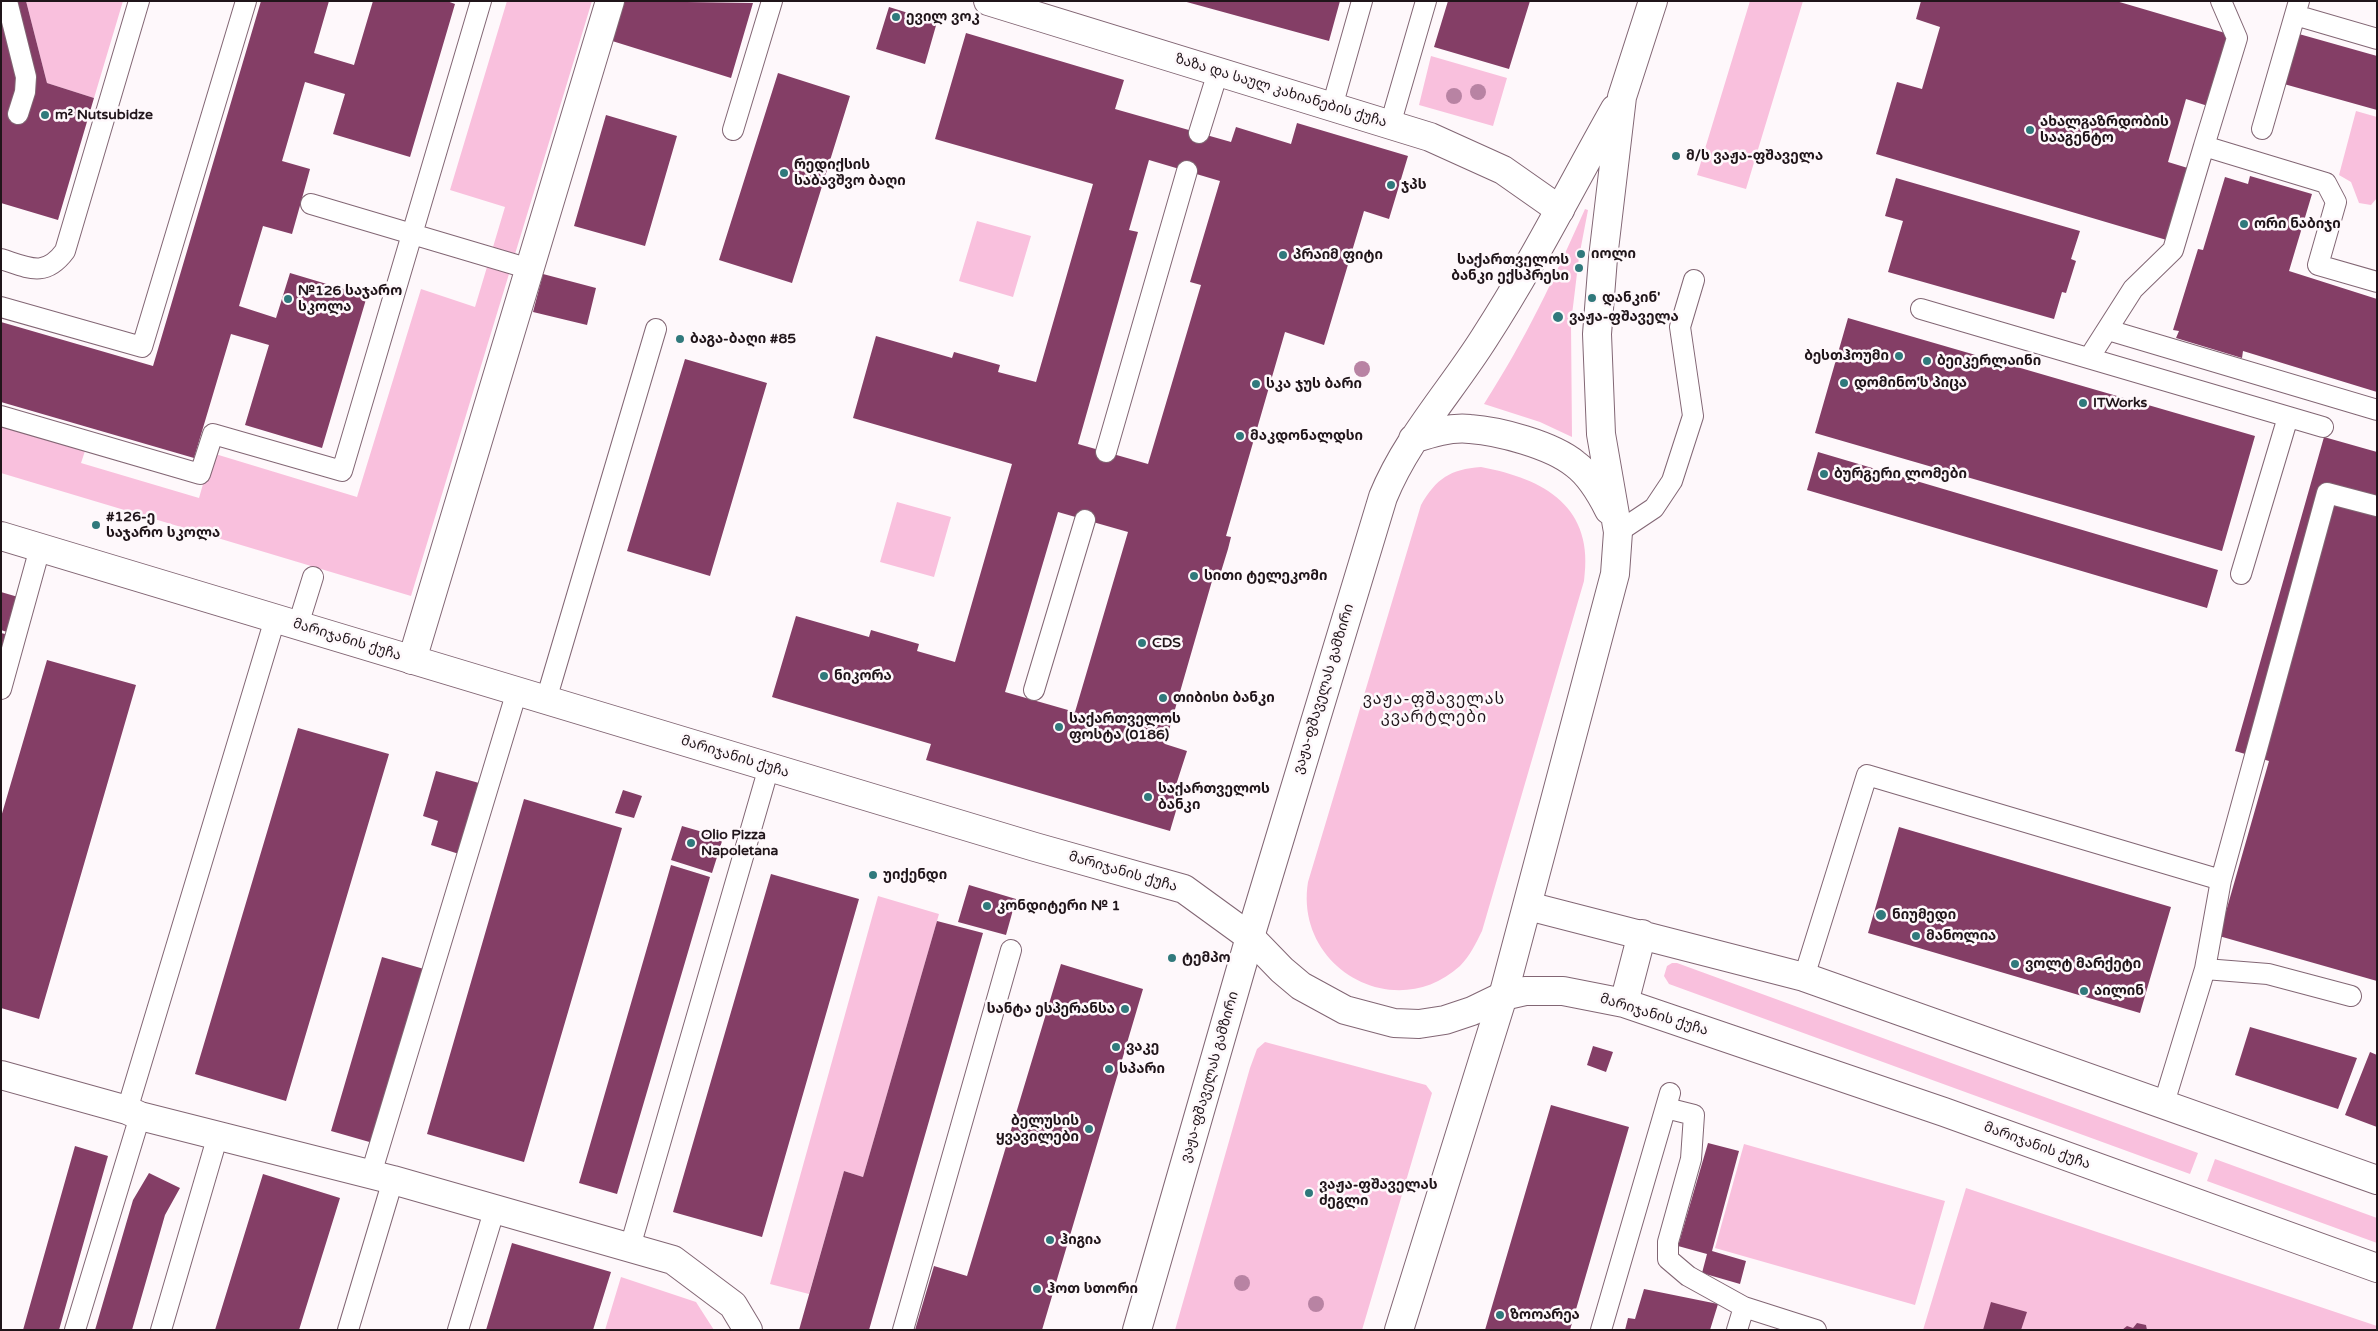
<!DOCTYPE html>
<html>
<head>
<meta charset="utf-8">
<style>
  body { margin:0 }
  #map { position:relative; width:2378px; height:1331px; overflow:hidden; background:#fef8fb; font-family:"Varela Round",sans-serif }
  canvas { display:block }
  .frame { position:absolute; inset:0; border:2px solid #20151a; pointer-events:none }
</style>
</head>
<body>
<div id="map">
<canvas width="2378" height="1331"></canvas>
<div class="frame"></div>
</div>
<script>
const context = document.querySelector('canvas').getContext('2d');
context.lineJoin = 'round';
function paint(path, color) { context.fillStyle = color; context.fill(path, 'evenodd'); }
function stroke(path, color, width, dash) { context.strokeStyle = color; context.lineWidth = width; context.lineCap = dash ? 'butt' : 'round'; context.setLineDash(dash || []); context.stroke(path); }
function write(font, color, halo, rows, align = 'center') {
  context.font = font + ' "Varela Round","Noto Sans Georgian",sans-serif'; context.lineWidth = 5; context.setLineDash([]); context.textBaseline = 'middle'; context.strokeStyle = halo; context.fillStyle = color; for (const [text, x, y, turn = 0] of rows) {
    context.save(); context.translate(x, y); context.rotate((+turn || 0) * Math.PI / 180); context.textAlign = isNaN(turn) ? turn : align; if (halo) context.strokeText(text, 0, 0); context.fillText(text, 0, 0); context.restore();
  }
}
const green = new Path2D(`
  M26,1h97l-29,97 -47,-15z
  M507,1h85l-181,595 -410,-123v-51l85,26 -5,15 118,35 13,-45 145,44 64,-208 54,18 30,-100 -55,-17z
  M1750,1h53l-57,188 -49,-14z
  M1431,56l76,22 -14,48 -74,-21z
  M2356,111l21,6v81l-6,7 -12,-2 -8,-21 -12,-7z
  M1585,209l3,1 -9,47 -8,66 1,114 -32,-15 -56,-18c41,-64 70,-125 101,-195z
  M977,221l54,15 -18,61 -54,-16z
  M1481,467c64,12 114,40 103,114l-102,350c-6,12 -12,25 -22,35 -65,59 -166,2 -152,-84l113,-377c15,-26 29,-36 60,-38z
  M897,502l54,15 -17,60 -54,-15z
  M878,896l61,18 -76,263 -19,-6 -35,123 -39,-10z
  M1672,963h5l521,190 -8,21 -521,-190 -5,-8 3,-10z
  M1265,1042l161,43 6,8 -70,237h-187l75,-262 7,-19z
  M1744,1144l201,57 -30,104 -200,-57z
  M2215,1159l162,59v25l-170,-62z
  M1966,1188l411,138v4h-454z
  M621,1277l75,25 18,28h-109z`);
const building = new Path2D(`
  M1,1h25l21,82 47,15 -36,122 -57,-17z
  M261,1h68l-15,52 40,12 19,-64h74l8,3 -45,153 -77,-23 12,-40 -40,-12 -23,79 28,8 -9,33 -9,32 -29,-8 -24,80 37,12 14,-45 77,23 -45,152 -77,-23 24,-80 -38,-11 -37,124 -193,-56v-80l152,44z
  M621,1l132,2 -22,75 -122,-38z
  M1183,1h157l-11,40z
  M1448,1h82l-21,68 -75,-22z
  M1921,1h195l116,34 -21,72 -25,-8 -18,63 23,7 -21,72 -294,-87 21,-72 25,7 18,-62 -24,-8z
  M889,7l48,15 -12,42 -49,-15z
  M966,33l158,47 -9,29 116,33 5,-15 55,17 6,-21 111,33 -19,63 -25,-8 -40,134 -39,-13 -59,204 5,1 -3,12 -8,26 -6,-1 -49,170 22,7 -11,34 7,2 -13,44 -244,-71 5,-16 -159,-47 24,-81 73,21 2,-7 48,14 -2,7 38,11 57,-198 -159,-46 23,-82 76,22 2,-6 46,13 -2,7 38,10 57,-198 -158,-45zM1149,160l71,21 -30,101 11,3 -53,179 -70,-20 60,-212 -9,-2zM1058,512l70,20 -53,180 -70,-20z
  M2299,34l78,22v54l-93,-26z
  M778,73l72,23 -58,187 -73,-23z
  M606,115l71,21 -32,110 -71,-20z
  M2250,176l62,18 -23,77 88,28v93l-134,-41 -1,7 -66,-20 3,-7 -6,-1 25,-81 5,1 22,-73 23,7z
  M1896,178l184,53 -9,28 5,2 -10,32 -4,-1 -8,27 -166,-47 15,-51 -18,-5z
  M543,274l53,14 -9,37 -54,-13z
  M1848,318l407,118 -33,115 -407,-118z
  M685,359l82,24 -57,193 -83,-25z
  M2324,437l53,15v529l-158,-45 50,-175 -34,-10z
  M1818,452l400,118 -11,38 -400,-118z
  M1,592l17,5 -11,35 -6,-2z
  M1,633l8,2 -8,26z
  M47,660l89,25 -97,334 -38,-11v-191z
  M298,728l91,26 -103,347 -91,-27z
  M436,771l43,12 -20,71 -28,-9 7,-24 -15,-5z
  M623,790l19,6 -8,22 -19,-5z
  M524,799l98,29 -98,334 -97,-28z
  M682,826l41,12 -11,35 -41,-13z
  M1899,827l272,80 -31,106 -272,-80z
  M671,865l39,12 -93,317 -38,-11z
  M771,874l88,25 -97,338 -89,-25z
  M969,885l47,14 -10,36 -48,-13z
  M937,921l46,12 -114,397h-70l45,-159 19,6z
  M382,957l42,12 -51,174 -42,-12z
  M1061,964l82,25 -101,341h-127l19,-64 33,10z
  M2250,1027l107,31 -19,51 -103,-34z
  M1593,1046l20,6 -7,20 -19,-7z
  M2370,1052l7,3v72l-32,-12z
  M1551,1105l78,22 -59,203h-85z
  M1708,1143l31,8 -27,100 34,10 -6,23 -38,-11 5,-19 -29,-8z
  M75,1146l33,10 -49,174h-36z
  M149,1173l31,15 -15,27 -33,115h-37l38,-130z
  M263,1174l77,24 -41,132h-84z
  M512,1243l99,29 -18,58h-107z
  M1644,1289l74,15 -8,26h-85l3,-12 7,1z
  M1991,1302l36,10 -6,18h-38z
  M2137,1323l9,2 1,5h-25l5,-4 6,2z`);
const service = new Path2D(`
  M7,1l19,76 -1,15 -7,22
  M2221,1l16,37 -33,108 122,37 10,19 -18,63 59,17
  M2295,15l82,24
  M1332,107l30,-106
  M1390,125l36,-124
  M2262,129l37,-128
  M733,130l39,-129
  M1199,133l19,-61
  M311,204l219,65
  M1,259c28,9 44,19 64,-8l74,-250
  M1,307l141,40 104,-346
  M1921,309l402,118
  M2108,330l269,80
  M2089,358l44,-69 40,-39 31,-104
  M1,416l199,58 13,-40 129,37 139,-470
  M1106,452l81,-281
  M1618,532l36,-24 18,-27 21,-65 -13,-89 14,-47
  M2241,574l47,-157
  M298,625l15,-48
  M1,689l39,-141
  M1034,690l51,-170
  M546,700l110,-371
  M2205,969l63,5 83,22
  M1804,977l63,-202 354,105
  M2164,1103l41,-134 16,-89 106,-387 50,13
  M1666,1108l28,7 -3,44 -23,83v17l20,17 56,31 72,23
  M127,1110l148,-491
  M371,1174l146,-483
  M630,1247l139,-480
  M75,1330l65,-214
  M161,1330l57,-195
  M348,1330l45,-150
  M458,1330l37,-122
  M903,1330l108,-380
  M1601,1330l69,-237
  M1737,1330l7,-23`);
const pedestrian = new Path2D(`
  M412,660l198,-659`);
const minor = new Path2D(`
  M988,1l442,136 73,33 57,40
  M1,1075l126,35 13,6 253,64 280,80 60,45 15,25`);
const tertiary = new Path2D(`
  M1,536l1034,311 149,42 66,48 32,33 19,16 44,24 49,13 25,1 26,-4 27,-9 31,-15 22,-5h38l61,12 320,109 433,156
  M1528,906l276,71 573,203
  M1624,1003l18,-69`);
const primary = new Path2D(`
  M1413,439c18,-6 37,-12 57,-10 29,2 82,16 105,35 15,11 26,30 34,46
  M1137,1330l113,-393 133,-440c24,-59 68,-106 102,-160 48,-74 87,-152 130,-228
  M1399,1330l104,-334 112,-422 3,-42 -17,-98 -4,-100 6,-76 19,-161 31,-96`);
const trees = [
  [1478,92],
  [1454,96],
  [1362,369],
  [1242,1283],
  [1316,1304]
];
const markers = [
  [896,17,5,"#30797c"],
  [45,115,5,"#30797c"],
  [2030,130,5,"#30797c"],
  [1676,156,5,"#30797c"],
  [784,173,5,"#30797c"],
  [1391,185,5,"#30797c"],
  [2244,224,5,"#30797c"],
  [1581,254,5,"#30797c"],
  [1283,255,5,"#30797c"],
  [1579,268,5,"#30797c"],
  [1592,298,5,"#30797c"],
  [288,299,5,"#30797c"],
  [1558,317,6,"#30797c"],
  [680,339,5,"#30797c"],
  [1899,356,5,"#30797c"],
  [1927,361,5,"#30797c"],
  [1844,383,5,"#30797c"],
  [1256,384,5,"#30797c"],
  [2083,403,5,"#30797c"],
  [1240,436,5,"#30797c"],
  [1824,474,5,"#30797c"],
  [96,525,5,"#30797c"],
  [1194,576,5,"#30797c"],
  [1142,643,5,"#30797c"],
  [824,676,5,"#30797c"],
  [1163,698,5,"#30797c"],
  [1059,727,5,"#30797c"],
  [1148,797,5,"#30797c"],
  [691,843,5,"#30797c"],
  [873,875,5,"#30797c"],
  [987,906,5,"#30797c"],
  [1881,915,6,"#30797c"],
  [1916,936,5,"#30797c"],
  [1172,958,5,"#30797c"],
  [2015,964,5,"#30797c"],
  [2084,991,5,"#30797c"],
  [1125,1009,5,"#30797c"],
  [1116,1047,5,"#30797c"],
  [1109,1069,5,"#30797c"],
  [1089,1129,5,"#30797c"],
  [1309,1193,5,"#30797c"],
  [1050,1240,5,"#30797c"],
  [1037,1289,5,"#30797c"],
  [1500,1315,5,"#30797c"]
];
const poiNames = [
  ["ევილ ვოკ",906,17],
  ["m² Nutsubidze",55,115],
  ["ახალგაზრდობის",2040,122],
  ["სააგენტო",2040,138],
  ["მ/ს ვაჟა-ფშაველა",1686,156],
  ["რედიქსის",794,165],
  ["საბავშვო ბაღი",794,181],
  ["ჯპს",1401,185],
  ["ორი ნაბიჯი",2254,224],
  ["იოლი",1591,254],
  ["პრაიმ ფიტი",1293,255],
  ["საქართველოს",1569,260,"right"],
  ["ბანკი ექსპრესი",1569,276,"right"],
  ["№126 საჯარო",298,291],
  ["სკოლა",298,307],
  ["დანკინ'",1602,298],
  ["ვაჟა-ფშაველა",1569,317],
  ["ბაგა-ბაღი #85",690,339],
  ["ბესთჰოუმი",1889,356,"right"],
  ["ბეიკერლაინი",1937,361],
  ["დომინო'ს პიცა",1854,383],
  ["სკა ჯუს ბარი",1266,384],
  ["ITWorks",2093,403],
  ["მაკდონალდსი",1250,436],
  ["ბურგერი ლომები",1834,474],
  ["#126-ე",106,517],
  ["საჯარო სკოლა",106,533],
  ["სითი ტელეკომი",1204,576],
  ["CDS",1152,643],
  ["ნიკორა",834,676],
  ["თიბისი ბანკი",1173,698],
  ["საქართველოს",1069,719],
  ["ფოსტა (0186)",1069,735],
  ["საქართველოს",1158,789],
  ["ბანკი",1158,805],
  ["Olio Pizza",701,835],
  ["Napoletana",701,851],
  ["უიქენდი",883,875],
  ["კონდიტერი № 1",997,906],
  ["ნიუმედი",1892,915],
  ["მანოლია",1926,936],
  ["ტემპო",1182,958],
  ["ვოლტ მარქეტი",2025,964],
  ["აილინ",2094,991],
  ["სანტა ესპერანსა",1115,1009,"right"],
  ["ვაკე",1126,1047],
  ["სპარი",1119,1069],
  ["ბელუსის",1079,1121,"right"],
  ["ყვავილები",1079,1137,"right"],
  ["ვაჟა-ფშაველას",1319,1185],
  ["ძეგლი",1319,1201],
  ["ჰიგია",1060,1240],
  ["ჰოთ სთორი",1047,1289],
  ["ზოოარეა",1510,1315]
];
const streetNames = [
  ["ზაზა და საულ კახიანების ქუჩა",1281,91,17],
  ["მარიჯანის ქუჩა",347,640,17],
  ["ვაჟა-ფშაველას გამზირი",1324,689,-73],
  ["მარიჯანის ქუჩა",735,757,17],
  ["მარიჯანის ქუჩა",1123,872,16],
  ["მარიჯანის ქუჩა",1654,1015,17],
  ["ვაჟა-ფშაველას გამზირი",1210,1077,-74],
  ["მარიჯანის ქუჩა",2037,1146,20]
];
const quarterNames = [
  ["ვაჟა-ფშაველას",1434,700],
  ["კვარტლები",1434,718]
];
paint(green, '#f9c0dd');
paint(building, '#843e66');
stroke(service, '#826674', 22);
stroke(pedestrian, '#826674', 30);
stroke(minor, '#826674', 30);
stroke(tertiary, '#826674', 30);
stroke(primary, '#826674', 30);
stroke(service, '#fff', 20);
stroke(pedestrian, '#fff', 28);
stroke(minor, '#fff', 28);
stroke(tertiary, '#fff', 28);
stroke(primary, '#fff', 28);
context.fillStyle = '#b883a3';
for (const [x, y] of trees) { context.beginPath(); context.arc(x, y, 8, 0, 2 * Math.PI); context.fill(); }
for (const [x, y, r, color] of markers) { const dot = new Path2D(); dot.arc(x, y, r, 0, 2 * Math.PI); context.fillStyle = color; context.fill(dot); stroke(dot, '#fef8fb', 2); }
write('bold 14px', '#20151a', '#fef8fb', poiNames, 'left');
write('14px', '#20151a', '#fef8fb', streetNames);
context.letterSpacing = '1px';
write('16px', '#20151a', '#fef8fb', quarterNames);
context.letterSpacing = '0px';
</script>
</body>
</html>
